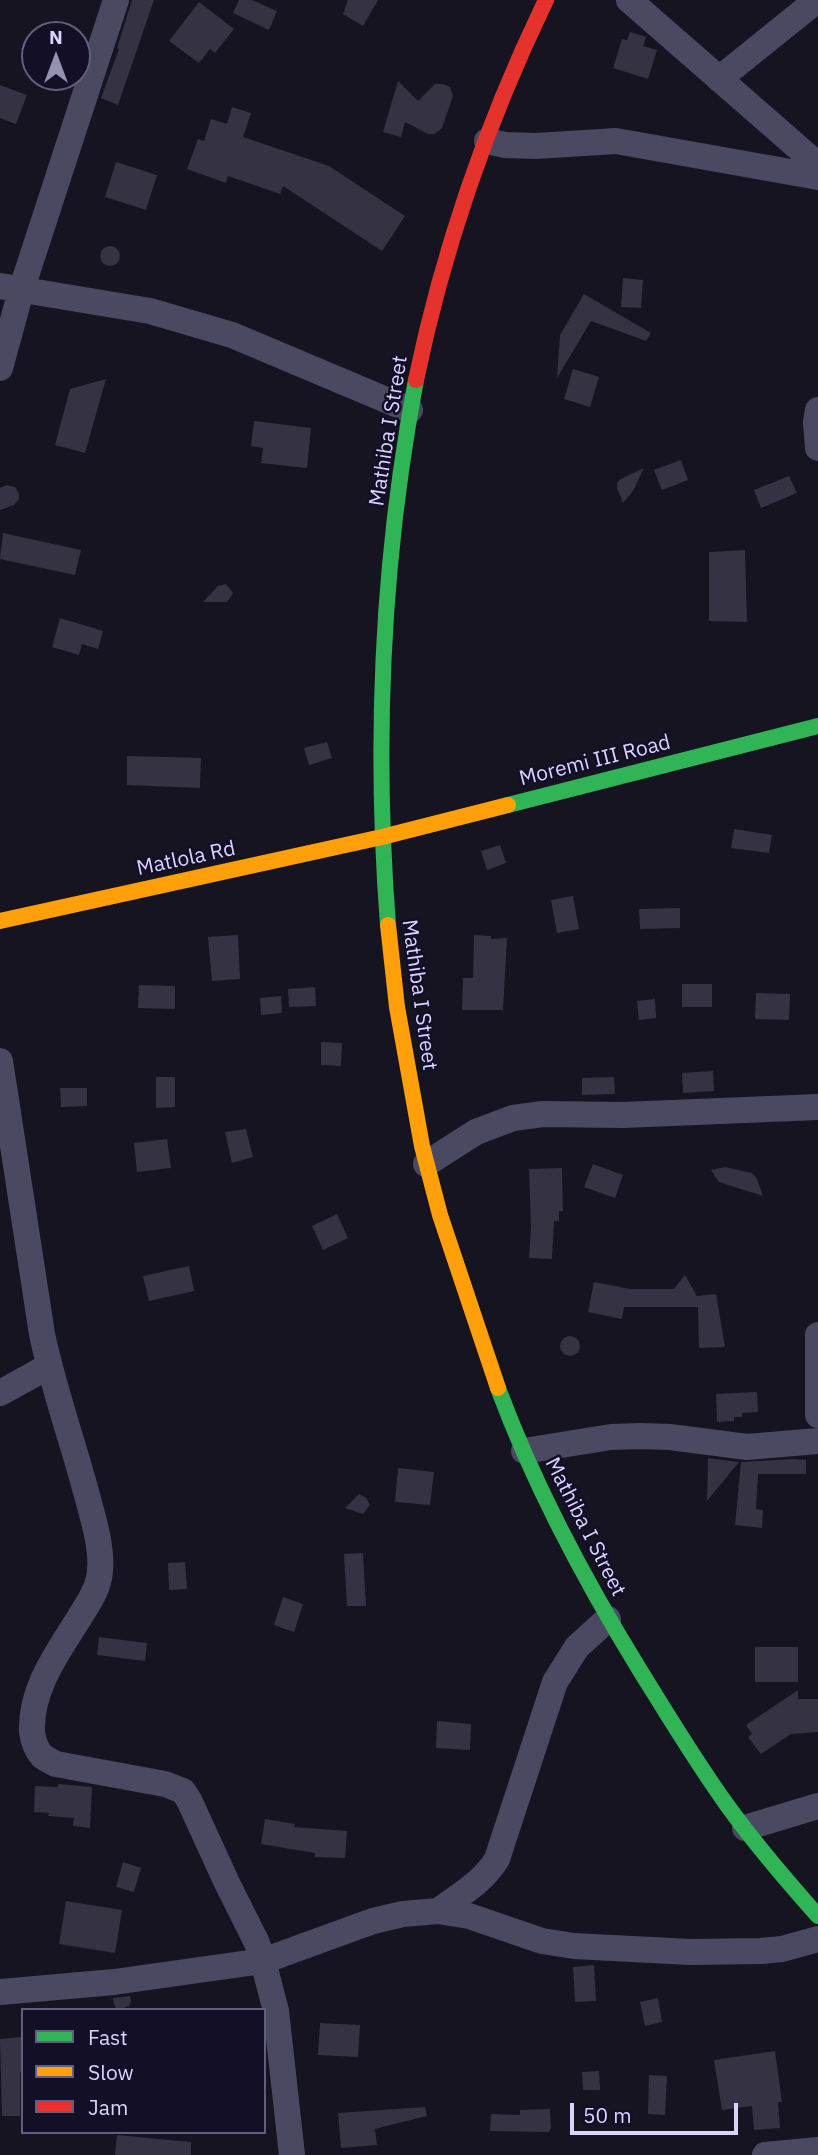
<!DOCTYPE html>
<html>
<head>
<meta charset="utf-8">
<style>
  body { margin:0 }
  #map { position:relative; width:818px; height:2155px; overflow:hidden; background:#161421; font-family:"IBM Plex Sans",sans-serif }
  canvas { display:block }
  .legend { position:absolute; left:21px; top:2008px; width:245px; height:126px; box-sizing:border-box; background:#130f26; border:2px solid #625e7d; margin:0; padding:9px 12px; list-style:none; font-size:21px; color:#d9d4ff }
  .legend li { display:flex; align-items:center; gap:14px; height:35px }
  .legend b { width:35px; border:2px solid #625e7d }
  .north { position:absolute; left:21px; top:21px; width:70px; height:70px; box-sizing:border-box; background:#130f26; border:2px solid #625e7d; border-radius:50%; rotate:0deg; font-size:19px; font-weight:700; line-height:28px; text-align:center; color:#d9d4ff }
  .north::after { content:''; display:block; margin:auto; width:24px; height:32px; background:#9591b1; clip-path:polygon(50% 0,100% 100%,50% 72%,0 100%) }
  .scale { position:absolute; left:570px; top:2103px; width:168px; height:32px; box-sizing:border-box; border:4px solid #d9d4ff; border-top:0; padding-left:9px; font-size:21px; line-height:24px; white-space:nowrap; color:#d9d4ff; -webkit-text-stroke:5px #130f26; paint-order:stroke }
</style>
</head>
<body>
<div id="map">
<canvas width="818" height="2155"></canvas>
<ul class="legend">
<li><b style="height:9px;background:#30b455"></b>Fast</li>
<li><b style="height:9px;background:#ff9f0a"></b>Slow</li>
<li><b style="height:9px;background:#e5322d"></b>Jam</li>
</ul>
<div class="north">N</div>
<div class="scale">50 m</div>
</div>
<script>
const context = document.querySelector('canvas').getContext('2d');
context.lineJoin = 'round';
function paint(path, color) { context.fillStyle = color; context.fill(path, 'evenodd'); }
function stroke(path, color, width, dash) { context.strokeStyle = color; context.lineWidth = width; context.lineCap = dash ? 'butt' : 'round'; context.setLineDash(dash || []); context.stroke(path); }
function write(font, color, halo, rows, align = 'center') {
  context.font = font + ' "IBM Plex Sans",sans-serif'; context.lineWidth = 5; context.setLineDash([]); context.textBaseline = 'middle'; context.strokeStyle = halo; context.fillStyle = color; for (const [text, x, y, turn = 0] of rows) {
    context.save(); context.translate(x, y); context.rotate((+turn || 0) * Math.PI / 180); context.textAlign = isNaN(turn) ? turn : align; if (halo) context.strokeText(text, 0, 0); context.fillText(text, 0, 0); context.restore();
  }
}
const building = new Path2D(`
  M132,0h22l-36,105 -17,-7 18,-49 -2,-1z
  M239,0h13l25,11 -8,19 -36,-17z
  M348,0h30l-15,26 -20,-12z
  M199,2l35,27 -19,24 -5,-4 -11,14 -30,-22z
  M630,32l16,5 -3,9 14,4 -9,29 -35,-11 9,-29 5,1z
  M398,81l20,20 17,-17h8l7,3 3,9 -11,32 -8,6h-6l-23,-12 -4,15 -18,-5z
  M0,85l27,10 -11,29 -16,-6z
  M232,107l19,6 -8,24 86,29 76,50 -23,35 -99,-65 -3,8 -52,-18 -2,7 -39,-14 11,-30 6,2 7,-22 16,5z
  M116,162l41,13 -11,35 -41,-13z
  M100 256a10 10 0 1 1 20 0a10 10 0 1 1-20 0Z
  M623,278l20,2 -2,28 -20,-1z
  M584,294l67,39 -5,8 -55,-20 -34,57 3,-43z
  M573,369l26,8 -9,30 -26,-8z
  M106,379l-21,74 -30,-8 15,-56z
  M254,421l57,7 -4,40 -46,-5 2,-15 -12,-2z
  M681,460l7,20 -26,10 -8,-20z
  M644,468l-11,23 -10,12 -6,-15v-5l4,-4z
  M789,476l8,17 -36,15 -7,-18z
  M7,485l8,2 4,7v5l-5,6 -14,5v-22z
  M3,533l78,17 -6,25 -75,-16z
  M745,550l2,72 -38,-1v-69z
  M226,584l7,9 -6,9h-24l15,-16z
  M60,618l43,13 -5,18 -16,-5 -3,11 -27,-8z
  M327,742l5,16 -23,7 -5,-17z
  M127,756l74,2 -1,30 -73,-3z
  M734,829l38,6 -3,18 -38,-5z
  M500,845l6,18 -19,7 -6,-19z
  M573,896l6,33 -22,4 -6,-33z
  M680,908v20l-40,1 -1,-20z
  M238,935l2,44 -28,2 -4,-44z
  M474,935l17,1v3l16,-1 -4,72h-41l1,-32h10z
  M682,984h30v23h-30z
  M139,985l36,1v23l-37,-1z
  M315,987l1,19 -27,1 -1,-18z
  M756,993l34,1 -1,26 -34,-1z
  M281,996l1,17 -21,2 -1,-17z
  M655,999l1,19 -17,2 -2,-19z
  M321,1042l21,1 -1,23 -20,-1z
  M713,1071l1,20 -31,2 -1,-20z
  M156,1077h19v30l-19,1z
  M614,1077l1,17 -33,1v-17z
  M60,1088h27v18l-26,1z
  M246,1129l7,28 -21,6 -7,-31z
  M167,1139l4,29 -34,4 -3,-29z
  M593,1164l30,11 -8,23 -31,-11z
  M725,1167l27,6 5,6 6,17 -44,-14 -8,-12z
  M562,1168l1,43h-4v10h-5l-2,38 -23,-1 2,-31 -2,-58z
  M337,1214l11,24 -25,12 -11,-24z
  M189,1266l5,25 -45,10 -6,-25z
  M685,1275l13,23 -1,-2 19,-2 9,53 -26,1 -1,-41h-74l-2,12 -34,-7 6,-30 36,7h44z
  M560 1346a10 10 0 1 1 20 0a10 10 0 1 1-20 0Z
  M757,1392l1,20 -16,1v4h-8v4l-17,1 -1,-28z
  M708,1458l31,4 -32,39z
  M794,1459l12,1v14h-48l-2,35 7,1 -1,18 -27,-3 6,-63z
  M398,1468l36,4 -4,33 -35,-3z
  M359,1494l7,4 4,7 -7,9 -18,-6z
  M363,1553l3,53h-19l-3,-52z
  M185,1562l2,27 -18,1 -1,-27z
  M283,1597l20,7 -9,28 -20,-7z
  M99,1637l48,6 -2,18 -48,-6z
  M755,1647h43v35h-43z
  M798,1690v9h20v33l-27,2 -30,20 -13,-17 4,-3 -6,-9z
  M437,1721l34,3 -1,26 -34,-2z
  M58,1784l34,3 -2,41 -17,-2 1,-8 -26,-2 1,-3 -15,-1 1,-26 23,1z
  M265,1819l30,5 -1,3 53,4 -2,27 -30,-1v-4l-54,-9z
  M123,1862l18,6 -7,24 -18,-5z
  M66,1901l56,9 -7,43 -56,-9z
  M594,1965l2,36 -21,1 -2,-35z
  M130,1996l1,5 -2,5 -12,4 -3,-6 -1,-6z
  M658,1998l4,24 -17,4 -5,-24z
  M320,2023l40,2 -2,32 -40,-2z
  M21,2037l2,35h-3v44h-18l-2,-77z
  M775,2051l7,51h-4l2,26 -26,2 -2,-24 -30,4 -8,-50z
  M599,2071l1,19h-17l-1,-18z
  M649,2075l18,1 -2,39 -17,-1z
  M425,2107l2,9 -52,13 2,16 -36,3 -3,-35z
  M550,2109l1,20h-1l-1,3 -59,-1 1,-17 29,1v-5z
  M117,2135l74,7v13h-76z`);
const street = new Path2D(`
  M629,0l189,165
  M719,79l98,-79
  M487,141l18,4 31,1 80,-5 202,36
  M0,286l150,25 82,24 178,75
  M0,368l21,-77 95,-291
  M818,410l-2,12 2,26
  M0,1061l42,273c11,52 29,103 43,154 7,27 21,67 13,94 -3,12 -11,23 -17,33 -22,36 -51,73 -49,117 1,8 4,17 10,24 4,3 10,6 14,8l109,20 18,7 6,9 38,83 30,60 6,18 13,50 16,144
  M426,1164l50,-32 37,-14 30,-4 80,1 195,-8
  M818,1335v80
  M0,1393l49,-27
  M524,1451l87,-14 29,-1 30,1 77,10 71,-6
  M745,1828l73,-22
  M438,1911c22,-16 46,-30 59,-52l58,-177 22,-35 31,-28
  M0,1992l114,-10 149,-21 110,-40 30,-7 35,-3 31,5 73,25 32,5 116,6 71,-1 21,-2 36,-10
  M765,2155l53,-5`);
const fast = new Path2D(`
  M508,805l310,-79
  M388,925c-14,-182 -6,-366 28,-545
  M498,1388c37,100 87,193 143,284 28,45 55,90 86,133 28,39 59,75 91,111`);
const slow = new Path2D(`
  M0,921l382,-84 126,-32
  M388,925l9,82 25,139 18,69 58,173`);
const jam = new Path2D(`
  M416,380c27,-130 72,-260 130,-380`);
const streetNames = [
  ["Mathiba I Street",389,431,-81],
  ["Moremi III Road",595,761,-14],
  ["Matlola Rd",186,859,-12],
  ["Mathiba I Street",419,995,82],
  ["Mathiba I Street",585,1527,63]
];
paint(building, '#343243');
stroke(street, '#4a4962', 26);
stroke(fast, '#30b455', 16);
stroke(slow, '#ff9f0a', 16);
stroke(jam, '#e5322d', 16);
write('21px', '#d9d4ff', '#130f26', streetNames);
</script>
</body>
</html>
